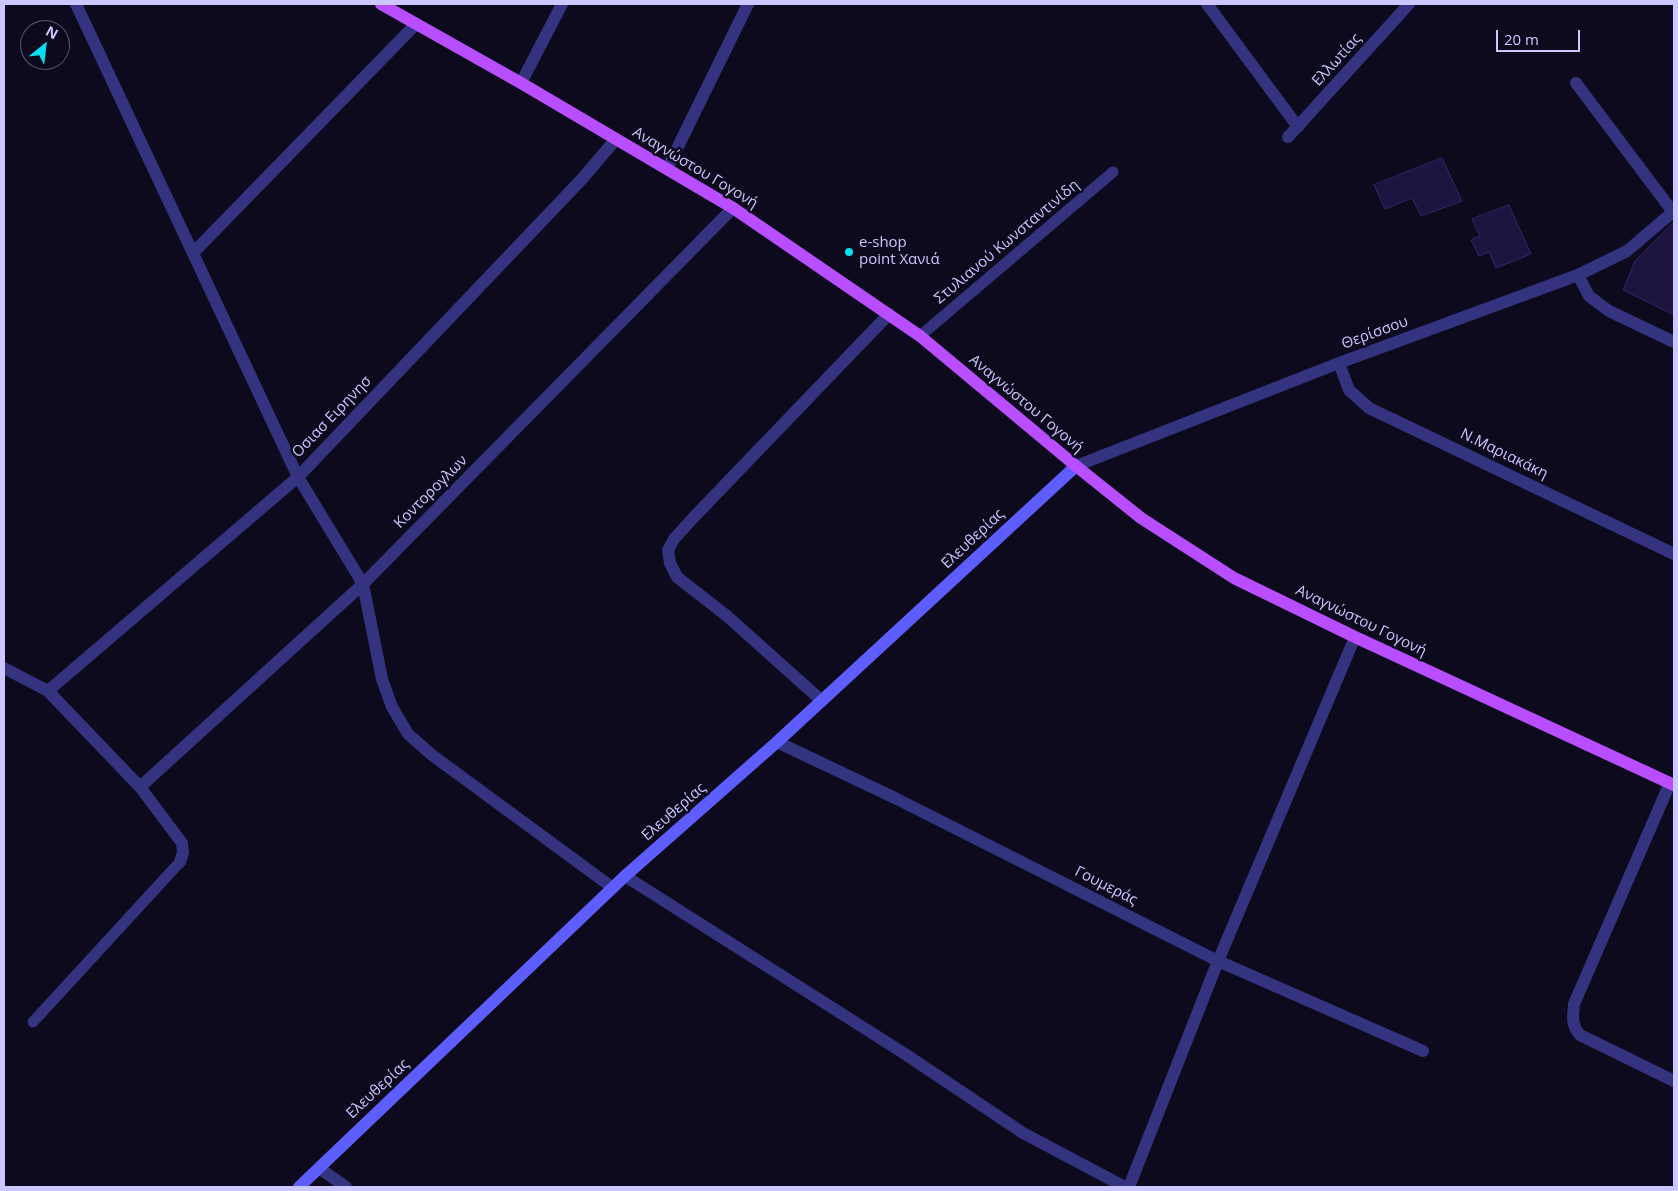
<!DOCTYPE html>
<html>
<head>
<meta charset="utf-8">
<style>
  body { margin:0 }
  #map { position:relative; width:1678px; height:1191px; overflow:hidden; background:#0d0a1e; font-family:"Open Sans",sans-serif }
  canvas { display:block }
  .frame { position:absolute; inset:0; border:5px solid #ccc7ff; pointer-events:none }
  .north { position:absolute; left:20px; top:20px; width:50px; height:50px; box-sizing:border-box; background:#0d0a1e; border:1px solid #595678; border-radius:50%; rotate:29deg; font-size:14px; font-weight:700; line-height:20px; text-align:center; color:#ccc7ff }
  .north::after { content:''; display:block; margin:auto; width:18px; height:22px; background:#00e0f2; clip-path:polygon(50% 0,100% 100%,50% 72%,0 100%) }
  .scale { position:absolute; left:1496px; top:30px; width:84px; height:22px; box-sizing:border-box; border:2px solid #ccc7ff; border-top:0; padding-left:6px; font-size:15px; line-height:18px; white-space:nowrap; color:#ccc7ff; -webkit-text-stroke:4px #0d0a1e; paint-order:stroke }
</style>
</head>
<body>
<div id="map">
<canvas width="1678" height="1191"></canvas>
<div class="frame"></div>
<div class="north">N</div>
<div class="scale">20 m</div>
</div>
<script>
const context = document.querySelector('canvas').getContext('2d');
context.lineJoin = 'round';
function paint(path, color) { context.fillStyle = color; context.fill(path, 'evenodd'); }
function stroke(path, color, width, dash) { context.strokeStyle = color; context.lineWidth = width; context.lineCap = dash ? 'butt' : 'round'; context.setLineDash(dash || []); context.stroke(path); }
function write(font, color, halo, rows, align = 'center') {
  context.font = font + ' "Open Sans",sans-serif'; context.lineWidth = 5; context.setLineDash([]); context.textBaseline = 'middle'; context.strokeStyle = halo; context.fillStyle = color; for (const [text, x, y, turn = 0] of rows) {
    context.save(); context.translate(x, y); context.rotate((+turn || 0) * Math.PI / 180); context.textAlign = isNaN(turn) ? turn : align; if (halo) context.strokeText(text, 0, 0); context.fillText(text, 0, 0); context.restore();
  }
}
const building = new Path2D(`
  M1442,158l20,43 -41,15 -9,-18 -27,11 -11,-24z
  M1509,205l22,49 -35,14 -7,-16 -10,4 -8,-16 9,-4 -8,-17z
  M1674,222v93l-51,-25 12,-29z`);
const lane = new Path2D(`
  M920,336l193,-164
  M33,1022l147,-160`);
const street = new Path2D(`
  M76,4l222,473 65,107 19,95 10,28 16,27 24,21 181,133
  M1207,4l91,123
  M521,83l41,-79
  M1576,83l97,129
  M1288,137l121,-133
  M667,169l81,-165
  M193,253l223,-229
  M1578,275l11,21 20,15 65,31
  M1339,363l10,27 20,18 305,146
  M1076,466l263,-103 239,-88 49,-24 47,-40
  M4,668l44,23 92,96 42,56 1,10 -3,9
  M48,691l250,-214 284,-298 34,-40
  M822,701l-95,-85 -50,-39 -7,-14 -2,-13 6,-11 20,-22 195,-203
  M777,742l120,57 321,162 205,90
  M1670,783l-96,221c-1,13 -3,21 6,31l94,46
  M140,787l223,-203 370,-376
  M625,876l280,178 118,79 102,54
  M319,1168l27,19
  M1129,1187l89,-226 137,-324`);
const secondary = new Path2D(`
  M299,1187l326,-311 152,-134 299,-276`);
const primary = new Path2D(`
  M381,4l140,79 212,125 187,128 156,130 65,52 93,60 121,59 319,148`);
const markers = [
  [849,252,5,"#00e0f2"]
];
const streetNames = [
  ["Ελλωτίας",1337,60,-48],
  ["Αναγνώστου Γογονή",695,168,31],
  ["Στυλιανού Κωνσταντινίδη",1007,242,-40],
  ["Θερίσσου",1375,333,-20],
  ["Αναγνώστου Γογονή",1026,404,40],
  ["Οσιασ Ειρηνησ",332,417,-46],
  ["Ν.Μαριακάκη",1504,454,26],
  ["Κοντορογλων",431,492,-45],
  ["Ελευθερίας",973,539,-43],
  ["Αναγνώστου Γογονή",1361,621,26],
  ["Ελευθερίας",674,812,-41],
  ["Γουμεράς",1106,886,27],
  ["Ελευθερίας",378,1089,-43]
];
const poiNames = [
  ["e-shop",859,243],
  ["point Χανιά",859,260]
];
paint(building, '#1d153f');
stroke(building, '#32266d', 1);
stroke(lane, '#33337f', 11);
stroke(street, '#33337f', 12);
stroke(secondary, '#5e5eff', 12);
stroke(primary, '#b84eff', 12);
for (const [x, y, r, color] of markers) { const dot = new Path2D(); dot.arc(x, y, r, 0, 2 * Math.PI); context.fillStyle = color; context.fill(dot); stroke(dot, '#0d0a1e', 2); }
write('15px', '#ccc7ff', '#0d0a1e', streetNames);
write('15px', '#ccc7ff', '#0d0a1e', poiNames, 'left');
</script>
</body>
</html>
